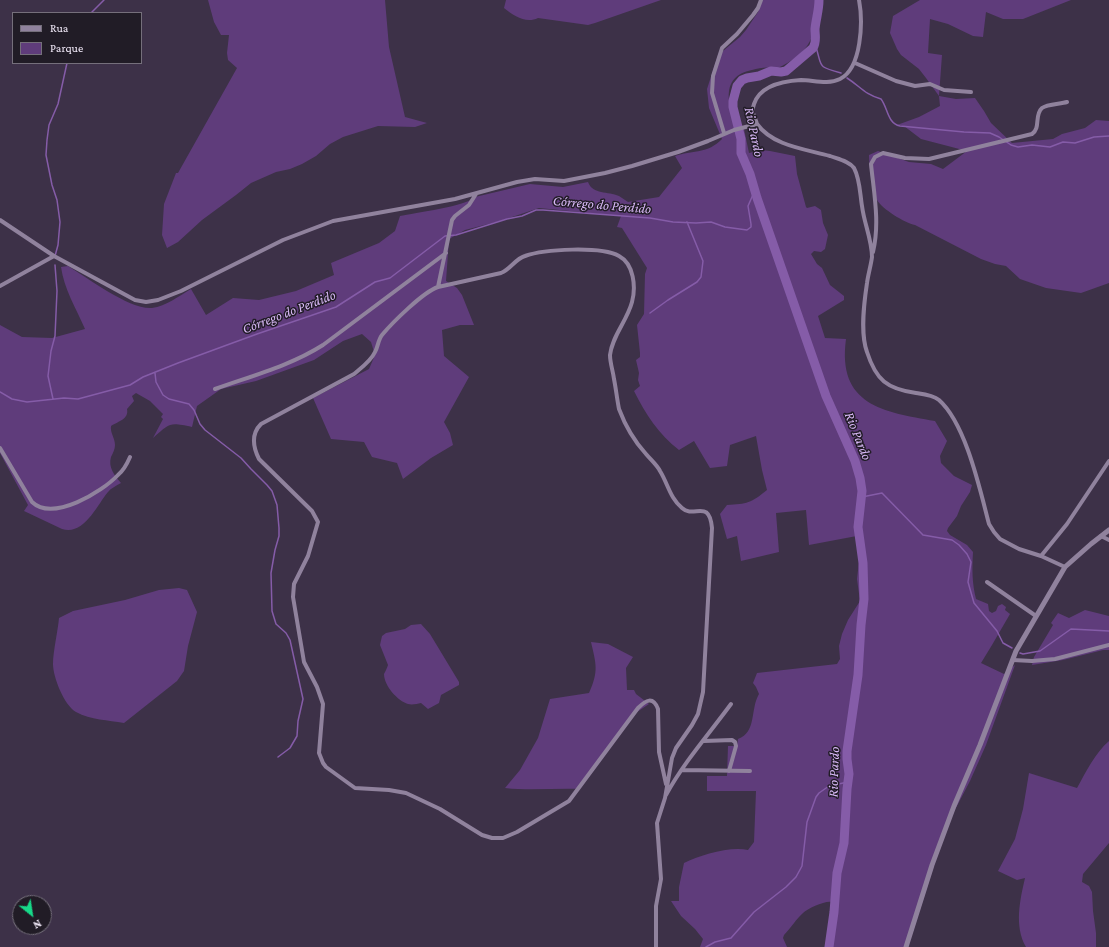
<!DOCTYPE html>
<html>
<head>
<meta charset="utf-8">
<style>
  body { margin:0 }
  #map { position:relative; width:1109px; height:947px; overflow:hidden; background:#3d3148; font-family:"Crimson Pro",serif }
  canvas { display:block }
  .legend { position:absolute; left:12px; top:12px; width:130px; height:52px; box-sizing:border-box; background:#211c26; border:1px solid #756f7b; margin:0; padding:5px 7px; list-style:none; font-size:12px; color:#f3ebfa }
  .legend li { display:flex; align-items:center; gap:8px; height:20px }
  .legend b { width:20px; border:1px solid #756f7b }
  .north { position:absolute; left:12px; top:895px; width:40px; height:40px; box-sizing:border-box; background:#211c26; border:1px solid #756f7b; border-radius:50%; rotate:150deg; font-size:11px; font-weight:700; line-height:16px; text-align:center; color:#f3ebfa }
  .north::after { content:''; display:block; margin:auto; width:14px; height:18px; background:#17d989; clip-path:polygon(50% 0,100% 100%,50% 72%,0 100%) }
</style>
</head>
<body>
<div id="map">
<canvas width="1109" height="947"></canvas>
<ul class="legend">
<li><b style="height:5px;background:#90829d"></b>Rua</li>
<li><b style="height:11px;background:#5f3c7b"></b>Parque</li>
</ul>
<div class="north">N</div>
</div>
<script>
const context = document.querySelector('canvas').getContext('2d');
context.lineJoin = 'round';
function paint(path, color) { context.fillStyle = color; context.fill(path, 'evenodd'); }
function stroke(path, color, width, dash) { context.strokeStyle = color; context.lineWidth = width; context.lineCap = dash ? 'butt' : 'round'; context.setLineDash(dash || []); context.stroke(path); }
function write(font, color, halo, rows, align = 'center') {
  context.font = font + ' "Crimson Pro",serif'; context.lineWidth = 3; context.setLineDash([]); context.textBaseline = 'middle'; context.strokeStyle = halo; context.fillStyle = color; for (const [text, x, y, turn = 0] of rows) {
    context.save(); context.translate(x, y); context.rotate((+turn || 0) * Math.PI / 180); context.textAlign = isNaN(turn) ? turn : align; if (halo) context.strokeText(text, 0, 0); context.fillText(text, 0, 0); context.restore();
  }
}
const green = new Path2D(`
  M208,0h177l4,47 16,70 22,6 -12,4 -37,-1 -35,11 -13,7 -14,12 -14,8 -12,5 -14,3 -25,11 -15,12 -34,25 -24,22 -11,6 -5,-13 2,-31 12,-31h2l59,-105 -9,-8 -1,-7 2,-18h-8l-7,-13z
  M506,0h155l-66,23 -7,2 -50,-7c-12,6 -24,-2 -34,-10z
  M761,0h58c-5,38 -6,51 -43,69 -8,-3 -16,-1 -24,1 -34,7 -22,36 -17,60l9,-1 5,24 12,-3 9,1 25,5 2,18 9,33 1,1 8,-2 6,4 2,13 5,12 -3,14 -4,3 -7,-1 -3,3 6,10 5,4 8,17 14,11v4l-26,16 7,22 21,1c-9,66 37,73 89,82l12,20 -7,15 1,7 13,13 18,9 -2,7 -9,14 -4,10 -9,12 -1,3 3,4 17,10 6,7c-1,17 -1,31 3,47l12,5 1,7 3,2 4,-2 2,-5 4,-2 4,3 -1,3 5,4 -18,31 -11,18 23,11 11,-9 -29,80 -16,36 -23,44 -39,122h-82l6,-45c-6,-2 -24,6 -29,11 -6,5 -13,16 -19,22l-1,3 4,9h-87l3,-8 -8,-10 -14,-13 -10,-15h8v-14l5,-24c16,-8 46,-17 64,-13l6,-8 2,-51h-49v-15h20l1,-30h9l1,-7c19,-7 12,-30 21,-45l-3,-7 -3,-4 4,-10 80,-9 3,-5 -1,-13 3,-12 6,-14 12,-19 -3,-22 5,-44 -53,10 -3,-35 -30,3 3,39 -38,9 -4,-25 -10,3 -7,-25 7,-9c20,-1 24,-2 40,-15l-5,-20 -6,-34 -26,9 -3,21 -17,2 -16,-27 -15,9c-20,-15 -34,-37 -45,-59l6,-5 -2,-6 1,-7 -3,-13 4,-3v-4l-3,-28 7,-11 1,-40 2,-6 -25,-40 -5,-1 4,-11 -82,-8 -39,13 -35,9 -16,9 -3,42 11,7 5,7 12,30h-14l-18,5 2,26 25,21 -25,45 6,11 3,12 -22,13 -28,21 -6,-16 -25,-6 -8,-15 -33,-3 -18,-41 56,-29 6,-14 -4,-13 -9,-8 -19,7 -29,19 -58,21 -35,8 -24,17 -5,21c-23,-5 -22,-4 -39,11l10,-19 -2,-2 2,-3 -13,-13 -14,-8 -4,3 2,5 -7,8c2,10 -8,12 -16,17 -1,7 4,12 4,19 0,4 -2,8 -4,12 -3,10 3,18 10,26 -5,3 -10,5 -13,9 -11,13 -24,44 -46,37l-38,-18 4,-6 -28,-52v-128l22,12 30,1 33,-9c-9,-21 -21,-40 -24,-62l7,-1c20,12 62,44 84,42 14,-2 27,-12 39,-19l15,26 27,-17 26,2 37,-9 38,-16 -3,-12 48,-20 16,-12 5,-15c14,-3 68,-10 75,-19l55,-13 33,3 25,-5c5,13 20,9 31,14 3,2 6,4 9,6l31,-5 23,-29 -7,-12c17,-6 33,-2 47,-17l-13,-31 -2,-19 11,-34 22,-18 6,-7 12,-18z
  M920,0h151l-48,19h-20l-17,-7 -3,25 -10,-1 -25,-12 -18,-5 -2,34 14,2 -3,41 17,3 19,-1 9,13 7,12 21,20 41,-4 9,-5 23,-6 11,-8 13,1v162l-28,10 -35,-5 -26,-9 -14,-13 -11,-2 -14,-5 -66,-34c-10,-2 -33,-16 -38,-25 -5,-8 -8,-36 -8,-45l9,-4 31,11 22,2 12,5 24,-18 -46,-12 -17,-13 -7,-1 22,-8 21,-11 -1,-10 -13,-18 -7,-9 -18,-14 -4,-6 -7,-16 3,-17z
  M179,588l8,2 10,22 -9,34 -4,25 -7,10 -53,42c-16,-3 -33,-3 -48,-11 -12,-7 -23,-35 -23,-48 0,-12 5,-34 6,-46l14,-7 52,-11 34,-10z
  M1085,610l24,6v34h-6l-40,10 -31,5 2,-8 19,-32 -2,-2 7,-10 11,5z
  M421,624l9,10 29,48v3l-18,10 -2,8 -11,6 -7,-6c-4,1 -9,2 -13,1 -10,-3 -24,-18 -24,-30 1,-2 3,-6 4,-9l-8,-20 2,-9 4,-3 19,-4 6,-4z
  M591,642l17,2 25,13 -7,11 1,22h7l2,4 13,10 -12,8 -57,77c-25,-1 -50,2 -75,-1l15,-18 18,-32 12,-39 39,-6c10,-22 7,-29 2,-51z
  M1109,741v102l-26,31 -1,8 7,4 3,6 1,19 3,22v14h-70c-12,-21 -6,-47 -1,-69l-8,2 -19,-9 17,-32 8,-30 6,-36 48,15c9,-16 18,-35 32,-47z`);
const stream = new Path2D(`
  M91,13l13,-13
  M815,44c8,23 0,22 26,29
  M847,78c14,9 17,16 34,21 7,9 6,24 19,27l64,6 26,1 9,4 12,8 7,2 14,-2 18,2 13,-5 12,1 19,-6 15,-1
  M55,256l3,-11 2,-23 -3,-22 -5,-15 -6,-30 1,-15 2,-15 9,-21 9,-41
  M650,313l18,-13 29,-18 4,-5 2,-16 -16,-39
  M155,373l1,9 7,13 6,4 20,5 5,6 6,14 5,6 36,28 10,11 16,16 5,6 5,14 2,23v8l-4,14 -4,23 1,38 4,13 10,9 4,7 13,59 -5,22 -1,15 -7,12 -12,9
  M0,392l12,7 15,3 37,-4 14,1 52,-14 13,-8 35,-14 79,-29 79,-27 39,-25 15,-4 55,-42 11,-1 51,-16 15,-3 14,-6h7l107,8 23,4 23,1 15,-1 14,5 22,3 4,-3v-3l-3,-18 7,-16
  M53,399l-5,-23 3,-25 4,-15 2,-45 -2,-26
  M862,497l20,-4 41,42 29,5 7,5 8,9 4,8 -3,20 6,21 23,28 6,12 9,5
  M1020,653l3,1 17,-3 31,-22 38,2
  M706,947l9,-5 16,-4 23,-26 32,-25 10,-10 6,-11 5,-44 9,-25 3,-4 10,-7 19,-4`);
const river = new Path2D(`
  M819,0c0,10 -3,19 -4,29 0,7 2,13 -2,19l-27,23 -5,1 -10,-1 -12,5 -12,2 -5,2 -5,6 -4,15v6l8,32v14l9,21 7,24 69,198 29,65 5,17 2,13 -4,36 5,36 1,36 -3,26 -3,50 -11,76v8l2,15 -2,15 -3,54 -7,30 -3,39 -5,35`);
const minor = new Path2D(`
  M855,63l41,18 19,5 15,-2 14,6 27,2
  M757,124c-1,-4 -3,-8 -4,-11 -1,-3 0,-6 1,-9 6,-18 29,-23 47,-24 12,0 27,5 39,-1 22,-11 23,-58 19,-79
  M724,133l-12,-40 1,-17 9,-28 15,-14 16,-19 5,-7 3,-8
  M476,194l-7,11 -14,11 -3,4 -14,67 63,-14c10,-4 14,-14 24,-17 19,-7 76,-10 94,0 15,8 17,31 13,46 -5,19 -20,34 -22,53 0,8 3,16 4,24 2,10 3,20 5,30 6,16 16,33 27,45 5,6 11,11 14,17 8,13 10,27 22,37 12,11 27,-10 30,20l-9,164 -5,22 -6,11 -16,23 -4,10 -7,40 -8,25 4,56 -5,27v41
  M0,220l54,36 81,44 11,2 12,-2 23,-9 102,-51 50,-19 122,-22 62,-17 18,-3 29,2 41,-8 27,-7 46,-14 30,-11 26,-11 23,-6c16,22 48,25 73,32 8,3 19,5 24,12 6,11 6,26 8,38 2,17 10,34 10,51 -1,8 -4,18 -5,26 -3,20 -7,50 0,69 9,28 20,37 49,41 7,1 17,2 23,7 27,24 41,90 50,124l5,8 6,7 19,10 22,7 24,11
  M873,252c7,-29 1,-58 -2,-88l4,-7 8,-4 22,5 24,1 103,-25c9,-6 2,-19 10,-26 5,-4 18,-4 25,-6
  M0,286l54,-30
  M438,287c-15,5 -46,36 -56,48 -4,5 -4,12 -7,17 -4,9 -14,16 -21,22l-93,50c-10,10 -8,23 -2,35l53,52 6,11 -10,34 -14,28 -1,13 11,65 13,25 6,17 -4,49 4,10 3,4 29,21 34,2 17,3 34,16 42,26 10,3h11l14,-6 52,-31 69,-93c8,-8 15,-12 20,1l1,43 7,32
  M215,389c36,-13 75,-23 108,-44l123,-92
  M0,448l32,54c21,20 70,-10 86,-27 6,-5 9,-11 12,-18
  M1101,536l8,4
  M1041,556l26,-32 42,-63
  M987,582l49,34
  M1013,660l19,1 23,-2 54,-14
  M704,741l28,-1 3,2 1,4 -7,25
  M682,770l68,1
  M666,795c18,-33 43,-61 65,-91`);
const tertiary = new Path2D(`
  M906,947l26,-82 22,-59 26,-61 36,-94 49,-84 26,-23 18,-14`);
const waterNames = [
  ["Rio Pardo",754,132,78],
  ["Córrego do Perdido",602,205,5],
  ["Córrego do Perdido",289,312,-21],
  ["Rio Pardo",858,436,68],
  ["Rio Pardo",834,772,-88]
];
paint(green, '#5f3c7b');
stroke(stream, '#855ca8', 1.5);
stroke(river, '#855ca8', 9);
stroke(minor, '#90829d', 4);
stroke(tertiary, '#90829d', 5);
write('italic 14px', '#d9b9f7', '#211c26', waterNames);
</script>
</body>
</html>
